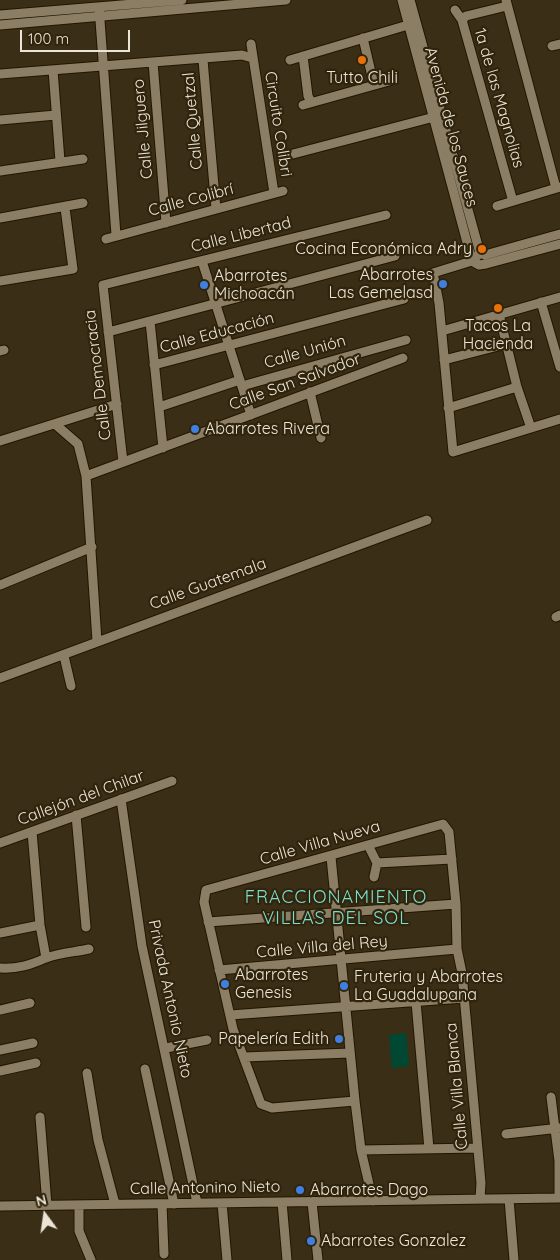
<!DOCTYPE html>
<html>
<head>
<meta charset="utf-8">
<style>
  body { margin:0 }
  #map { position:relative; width:560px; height:1260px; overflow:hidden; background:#3a2e16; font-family:Quicksand,sans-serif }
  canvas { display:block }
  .north { position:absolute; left:20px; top:1190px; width:50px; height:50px; -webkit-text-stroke:4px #30240c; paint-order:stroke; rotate:346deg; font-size:14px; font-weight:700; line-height:20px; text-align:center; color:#ece5d6 }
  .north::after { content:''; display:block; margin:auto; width:18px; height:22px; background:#ece5d6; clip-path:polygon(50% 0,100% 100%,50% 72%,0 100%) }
  .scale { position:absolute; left:20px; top:30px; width:110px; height:22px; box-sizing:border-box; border:2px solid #ece5d6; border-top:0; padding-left:6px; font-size:15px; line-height:18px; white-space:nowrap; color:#ece5d6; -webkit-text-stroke:4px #30240c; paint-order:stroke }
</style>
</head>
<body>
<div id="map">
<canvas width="560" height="1260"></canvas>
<div class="north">N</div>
<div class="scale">100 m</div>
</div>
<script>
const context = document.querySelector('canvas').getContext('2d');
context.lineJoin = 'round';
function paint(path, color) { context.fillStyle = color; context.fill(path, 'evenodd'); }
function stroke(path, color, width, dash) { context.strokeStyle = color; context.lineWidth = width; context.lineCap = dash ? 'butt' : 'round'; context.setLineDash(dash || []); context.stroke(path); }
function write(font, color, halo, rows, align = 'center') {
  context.font = font + ' Quicksand,sans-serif'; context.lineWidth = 4.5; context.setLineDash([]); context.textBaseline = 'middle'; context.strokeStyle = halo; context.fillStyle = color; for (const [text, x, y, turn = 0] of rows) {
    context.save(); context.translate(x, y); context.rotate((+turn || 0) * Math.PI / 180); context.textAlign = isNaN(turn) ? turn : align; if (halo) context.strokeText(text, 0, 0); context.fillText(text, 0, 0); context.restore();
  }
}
const green = new Path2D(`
  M406,1033l3,33 -17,2 -3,-33z`);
const minor = new Path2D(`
  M402,0l70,261
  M410,0l70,253
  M506,0l50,188
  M99,7l17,228
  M455,10l7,10 50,178 2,2
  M0,15l182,-15
  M462,20l4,-4 41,-10
  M0,25l286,-25
  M363,38l11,47
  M251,44l23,149
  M552,46l8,-2
  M303,56l5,40 3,6
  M203,60l13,149
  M290,60l118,-35
  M153,62l13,161
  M53,70l7,91
  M0,74l242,-19 10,3
  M303,105l86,-24
  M0,120l56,-5
  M293,154l145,-38
  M0,171l83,-12
  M497,206l63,-19
  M0,218l83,-15
  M106,239l177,-48
  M480,253l-8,8 -39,12 6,30 14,149 107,-33
  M480,253l5,2 75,-21
  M202,261l49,154
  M472,261l7,4 7,-1 74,-20
  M0,281l73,-12 -8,-61
  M541,302l19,65
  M499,314l18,73 14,41
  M150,321l13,127
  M442,331l118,-34
  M108,332l287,-76
  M0,351l4,-1
  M444,360l62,-16
  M154,365l250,-66
  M242,386l164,-46
  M310,392l11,46
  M159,407l81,-27
  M448,408l69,-21
  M55,424l23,20 8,32 11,165
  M0,441l117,-37
  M123,462l-20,-177 283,-70
  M86,476l317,-118
  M0,585l92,-38
  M556,617l4,-2
  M64,656l7,30
  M0,678l427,-158
  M121,799l21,147 55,257
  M76,815l10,112
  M32,832l8,93 6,33
  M0,843l172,-62
  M368,845l9,18
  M331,857l24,244 6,49 12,51
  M377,863l75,-4
  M374,877l3,-14
  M208,922l248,-18
  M0,933l40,-8
  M0,968c18,1 30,-3 46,-10 13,-5 29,-6 43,-9
  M219,970l238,-21
  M416,1002l13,147
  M0,1010l30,-7
  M230,1015l234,-17
  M166,1048l41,-8
  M0,1050l33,-7
  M244,1057l106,-4
  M145,1069l29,135
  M0,1071l36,-8
  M87,1073l11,67 17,64
  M551,1097l8,64v37
  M355,1101l-83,7 -11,-4 -28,-75 -29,-127 2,-12 237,-66 6,8 7,72 1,45 5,24 19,210 -1,16
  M40,1117l7,88
  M506,1134l54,-6
  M361,1150l117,-2
  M509,1199l5,61
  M282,1202l5,58
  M312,1202l6,58
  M222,1203l5,57
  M162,1204l2,50
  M79,1205v26l12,29
  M0,1206l560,-8`);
const markers = [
  [362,60,5,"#e8710a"],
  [482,249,5,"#e8710a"],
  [443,284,5,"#3f7fe0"],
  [204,285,5,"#3f7fe0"],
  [498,308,5,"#e8710a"],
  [195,429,5,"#3f7fe0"],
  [225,984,5,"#3f7fe0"],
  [344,986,5,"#3f7fe0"],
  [339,1039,5,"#3f7fe0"],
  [300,1190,5,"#3f7fe0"],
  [311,1241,5,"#3f7fe0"]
];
const poiNames = [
  ["Tutto Chili",362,78,"center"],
  ["Cocina Económica Adry",472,249,"right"],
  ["Abarrotes",433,275,"right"],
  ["Las Gemelasd",433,293,"right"],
  ["Abarrotes",214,276],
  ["Michoacán",214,294],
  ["Tacos La",498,326,"center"],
  ["Hacienda",498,344,"center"],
  ["Abarrotes Rivera",205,429],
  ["Abarrotes",235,975],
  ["Genesis",235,993],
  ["Fruteria y Abarrotes",354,977],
  ["La Guadalupana",354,995],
  ["Papelería Edith",329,1039,"right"],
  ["Abarrotes Dago",310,1190],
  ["Abarrotes Gonzalez",321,1241]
];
const streetNames = [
  ["1a de las Magnolias",499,98,74],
  ["Calle Quetzal",193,121,-95],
  ["Circuito Colibri",278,124,81],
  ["Avenida de los Sauces",451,127,75],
  ["Calle Jilguero",143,129,-95],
  ["Calle Colibrí",191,200,-15],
  ["Calle Libertad",241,235,-14],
  ["Calle Educación",217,333,-15],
  ["Calle Unión",305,352,-16],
  ["Calle Democracia",98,375,-97],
  ["Calle San Salvador",295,382,-20],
  ["Calle Guatemala",208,584,-20],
  ["Callejón del Chilar",81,798,-20],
  ["Calle Villa Nueva",320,843,-16],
  ["Calle Villa del Rey",322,947,-5],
  ["Privada Antonio Nieto",170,999,78],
  ["Calle Villa Blanca",457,1086,-95],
  ["Calle Antonino Nieto",205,1188,-1]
];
const neighbourhoodNames = [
  ["FRACCIONAMIENTO",336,898],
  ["VILLAS DEL SOL",336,919]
];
paint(green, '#014832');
stroke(minor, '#211601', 11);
stroke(minor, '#8c7e64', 9);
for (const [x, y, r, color] of markers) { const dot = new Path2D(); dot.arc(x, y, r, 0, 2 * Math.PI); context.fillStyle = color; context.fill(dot); stroke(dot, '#30240c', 2); }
write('16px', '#ece5d6', '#30240c', poiNames, 'left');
write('16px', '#ece5d6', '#30240c', streetNames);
context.letterSpacing = '1px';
write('18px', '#79dfcd', '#30240c', neighbourhoodNames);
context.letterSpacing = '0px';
</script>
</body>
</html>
